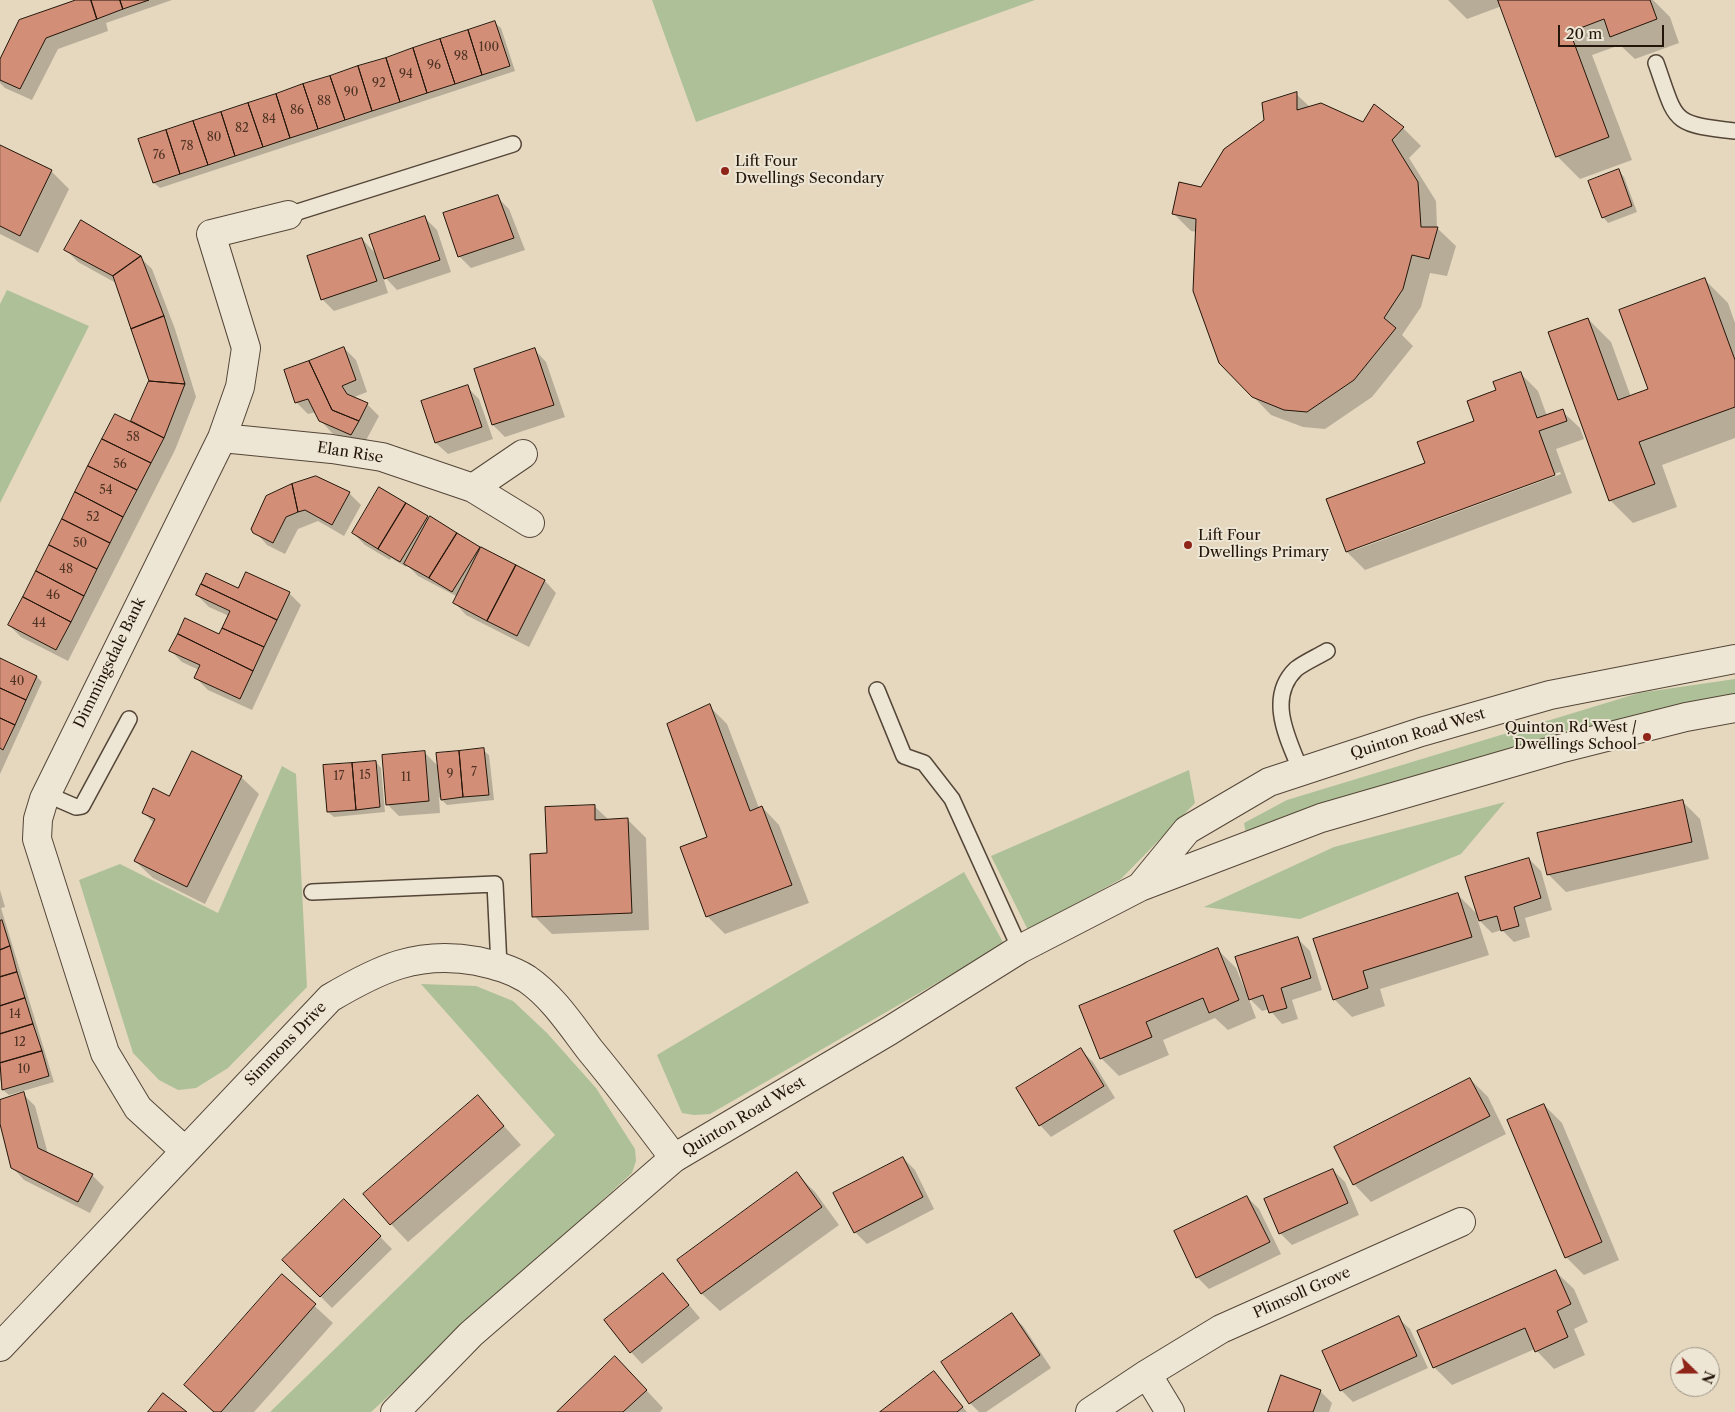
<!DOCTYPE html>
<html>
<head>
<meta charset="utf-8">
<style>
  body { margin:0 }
  #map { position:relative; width:1735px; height:1412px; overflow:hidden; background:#e5d8bf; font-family:"Libre Caslon Text",serif }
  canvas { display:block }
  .north { position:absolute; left:1670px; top:1347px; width:50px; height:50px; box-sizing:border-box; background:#eee6d5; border:1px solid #9d9284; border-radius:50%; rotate:112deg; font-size:14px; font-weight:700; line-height:20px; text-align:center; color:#24150a }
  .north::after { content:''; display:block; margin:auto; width:18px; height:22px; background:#8f2418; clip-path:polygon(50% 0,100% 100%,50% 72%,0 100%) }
  .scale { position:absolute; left:1558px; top:25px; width:106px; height:22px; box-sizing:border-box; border:2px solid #24150a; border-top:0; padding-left:6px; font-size:15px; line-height:18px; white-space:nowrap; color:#24150a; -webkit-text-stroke:4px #eee6d5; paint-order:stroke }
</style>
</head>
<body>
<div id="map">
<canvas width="1735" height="1412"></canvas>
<div class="north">N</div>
<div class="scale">20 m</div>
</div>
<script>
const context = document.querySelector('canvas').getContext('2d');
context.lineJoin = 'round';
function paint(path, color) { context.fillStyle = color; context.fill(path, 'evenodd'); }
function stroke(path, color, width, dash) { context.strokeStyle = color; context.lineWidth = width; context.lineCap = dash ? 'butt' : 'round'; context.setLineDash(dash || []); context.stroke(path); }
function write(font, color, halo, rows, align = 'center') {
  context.font = font + ' "Libre Caslon Text",serif'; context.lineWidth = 4; context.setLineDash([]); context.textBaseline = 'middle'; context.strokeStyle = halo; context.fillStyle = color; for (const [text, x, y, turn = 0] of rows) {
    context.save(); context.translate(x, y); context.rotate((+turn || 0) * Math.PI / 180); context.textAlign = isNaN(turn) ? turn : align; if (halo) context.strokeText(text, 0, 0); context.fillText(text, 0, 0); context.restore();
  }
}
const green = new Path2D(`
  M652,0h383l-339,122z
  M7,290l82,36 -89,177v-199z
  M1735,679v20l-201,42 -288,93 -2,-11 43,-23 352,-107z
  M282,766l14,8 11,213 -79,81 -32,20 -18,2 -19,-10 -26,-27 -54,-173 41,-16 98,49z
  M1189,770l6,33 -74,76 -93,51 -37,-74z
  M1505,802l-44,52 -161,65 -96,-12 130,-60z
  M964,872l40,72 -294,170 -16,1 -12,-2 -25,-58z
  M421,984l55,2 37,15 34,32 49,55 39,61 1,12 -4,12 -261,239h-101l285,-277z`);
const shadow = new Path2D(`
  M80,0h92l-66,23 2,8 -50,18 -26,51 -27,-12 -5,-5v-21z
  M1448,0h205l17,17 9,26 -44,16 -15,-14 -28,10 40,105 -52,19 -23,-23 -55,-150 -35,13z
  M495,23l6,5 14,43 -355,117 -6,-5z
  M1296,94l14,13 53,16 12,-17 28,22 18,18 -12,12 27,43 1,27 19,18 -9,30 -17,-3 -9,34 -19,28 11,11 -41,51 -47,32 -22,-2 -32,-12 -51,-53 -23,-130 -6,-1 -18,-18 29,-24 64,-69z
  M0,146l51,25 18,18 -31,64 -38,-19z
  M1619,171l5,6 13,35 -29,11 -5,-6z
  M497,197l12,12 16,41 -54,18 -12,-12z
  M425,218l12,12 14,42 -54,18 -15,-16 6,19 -54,18 -12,-12 40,-60 15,16z
  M66,250l74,7 12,12 23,60 21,68 -21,53 -107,211 -47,-24 -12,-12 122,-202 19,-42 -34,-98 -38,-21z
  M1705,280l23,23 7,20v115l-73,27 15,42 -44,16 -23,-23 -22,-181 23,23 20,55 18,-7z
  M344,348l12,12 11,32 -15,6 15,6 12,12 -16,30 -31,-13 -12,-13 -4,-8 -8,2 -12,-12z
  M535,350l11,12 19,55 -60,20 -12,-12 -17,-55z
  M1520,373l18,18 9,25 15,-5 18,17 4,11 -28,10 16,44 -207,77 -18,-18 -19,-52 98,-36 50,-42 22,-31zM1560,472l1,2 -206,76v-2z
  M467,387l12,12 14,40 -45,15 -12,-11 -14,-41z
  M349,493l12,12 -17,31 -26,-15 -20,8 -13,25 -18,-9 -14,-16z
  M427,517l54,33 64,31 11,12 -27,54 -63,-32 -11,-12 3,-6 -40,-21 -11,-11 -1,2 -15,-9 -1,2 -25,-15 -12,-12z
  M239,589l50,4 12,12 -49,105 -44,-20 -12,-12 3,-8 -17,-8 -12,-12 50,-14 9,-20 -20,-9 -12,-12z
  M0,660l37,17 5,5 -42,92z
  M709,706l18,18 32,84 3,-1 17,18 30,78 -84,31 -18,-18z
  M483,750l6,5 5,45 -47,5 -8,-8 1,16 -41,3 -12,-12 38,-51 14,14z
  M376,762l5,6 4,44 -51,5 -6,-5z
  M241,777l18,17 -54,110 -52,-26 -18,-17 19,-38 -11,-11 27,-14z
  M1682,801l18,18 9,40 -143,33 -18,-18z
  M594,806l15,14h19l18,18 3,92 -97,4 -18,-18 14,-62z
  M1529,859l12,12 11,39 -27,8 5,19 -16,5 -12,-12 -10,3 -15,-15 12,37 -109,34 5,17 -33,11 -18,-18 -19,-59 142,-46 21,21z
  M0,890l5,17 -4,1 53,174 -45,13 -6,-5 -3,-11z
  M1298,939l12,12 12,39 -30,10 6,19 -16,5 -13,-15 -7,2 -14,-14 8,21 -28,12 -13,-12 -52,22 6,15 -50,21 -18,-18 117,-108 18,18 9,22z
  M1081,1050l12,12 22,36 -64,39 -11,-12z
  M1470,1079l18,18 18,37 -135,68 -17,-18z
  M23,1094l12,12 13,48 44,21 12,12 -14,26 -66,-33 -12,-13 -12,-48v-18z
  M478,1097l43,48 -113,97 -17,-18z
  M1544,1105l18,18 57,137 -35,15 -18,-18z
  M903,1158l12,12 19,39 -67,35 -12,-12z
  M1333,1170l12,12 14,33 -67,30 -12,-12z
  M797,1174l18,18 24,33 -119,86 -18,-17 -24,-33z
  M1247,1197l12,12 22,45 -72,35 -12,-12z
  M344,1200l48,49 -60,59 -48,-48z
  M1556,1272l18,17 14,33 -14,7 11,26 -31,14 -19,-20 -83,36 -18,-18z
  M663,1274l37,44 -58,46 -11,-12z
  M282,1276l51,47 -79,89h-41l-28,-27z
  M1011,1315l12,11 28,42 -65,44h-7l-9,-9z
  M1398,1318l12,11 18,39 -75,34 -12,-12z
  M934,1372l33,40h-85z
  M633,1376l30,32 -3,4h-102z
  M1320,1391l12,12 -3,9h-60z`);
const building = new Path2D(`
  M76,0h15l6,19 -51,19 -26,51 -20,-9v-21l19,-39z
  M91,0h29l3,9 -26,10z
  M120,0h29l-26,9z
  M1498,0h152l7,19 -47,18 -6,-18 -34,13 39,105 -53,20z
  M495,21l15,45 -28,9 -14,-45z
  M468,30l14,45 -27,9 -15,-45z
  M440,39l15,45 -28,9 -14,-45z
  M413,48l14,45 -27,9 -14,-44z
  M386,58l14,44 -28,9 -14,-45z
  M358,66l14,45 -27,9 -15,-44z
  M330,76l15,44 -27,9 -15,-45z
  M303,84l15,45 -28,9 -14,-44z
  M1297,92v18l24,-7 42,19 11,-18 30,23 -12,13 26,42 3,45h17l-9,32 -17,-4 -9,34 -19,29 12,10 -42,52 -47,32 -23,-2 -32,-13 -33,-34 -26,-72 3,-72 -24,-5 7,-32 22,5 23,-38 40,-29 -2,-17z
  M276,94l14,44 -27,9 -15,-44z
  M248,103l15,44 -28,9 -14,-44z
  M221,112l14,44 -27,9 -15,-44z
  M193,121l15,44 -28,9 -14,-44z
  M166,130l14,44 -27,9 -15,-44z
  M0,145l52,25 -32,66 -20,-10z
  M1619,169l13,37 -30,12 -14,-37z
  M498,195l16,43 -56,19 -15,-44z
  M425,216l15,44 -56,19 -15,-44z
  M81,220l60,36 -28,20 -49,-26z
  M362,238l15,43 -56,19 -14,-44z
  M141,256l23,60 -33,13 -18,-53z
  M1705,278l30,82v47l-96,35 16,42 -46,17 -61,-169 40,-14 30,82 30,-11 -29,-79z
  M164,316l21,68 -36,-3 -18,-52z
  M344,347l12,33 -14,6 5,8 21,9 -9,18 -27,-11 -23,-49z
  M535,348l19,57 -62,20 -18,-56z
  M309,361l23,49 27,11 -8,14 -32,-14 -11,-22 -13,4 -11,-33z
  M1521,372l16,46 26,-9 4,12 -28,10 16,44 -209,77 -20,-53 99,-36 -8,-21 57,-21 -7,-20 29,-11 -3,-8z
  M149,381l36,3 -21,54 -33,-17z
  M468,385l14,42 -47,16 -14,-42z
  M115,414l49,24 -13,25 -49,-24z
  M102,439l49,24 -14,27 -49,-24z
  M88,466l49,24 -14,27 -48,-25z
  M316,476l34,16 -18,33 -27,-15 -7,2 -6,-28z
  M292,484l6,28 -12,5 -13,26 -20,-10 -2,-4 15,-33z
  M379,487l27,16 -28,46 -26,-16z
  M75,492l48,25 -13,26 -48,-24z
  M406,503l22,13 -28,46 -22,-13z
  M430,516l27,17 -28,45 -25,-14z
  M62,519l48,24 -13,26 -48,-24z
  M457,533l23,14 -28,45 -23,-14z
  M49,545l48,24 -13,27 -48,-25z
  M481,547l35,18 -29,56 -34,-18z
  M516,565l29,15 -28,56 -30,-15z
  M36,571l48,25 -13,26 -48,-25z
  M246,572l44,20 -13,28 -76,-36 5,-11 32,15z
  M201,584l76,36 -13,27 -42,-19 8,-17 -34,-16z
  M23,597l48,25 -15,28 -48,-25z
  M185,618l34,16 3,-6 42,19 -11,24 -75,-37z
  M178,634l75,37 -13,28 -46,-21 6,-13 -31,-14z
  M0,658l37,18 -11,24 -26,-12z
  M0,688l26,12 -11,25 -15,-7z
  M710,704l40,107 12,-5 30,79 -86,32 -26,-70 27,-10 -40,-113z
  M0,718l15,7 -12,25 -3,-2z
  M484,748l5,47 -26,2 -4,-46z
  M192,751l50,25 -55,111 -53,-26 21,-42 -13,-6 11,-25 16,8z
  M425,751l4,50 -43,4 -4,-50z
  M459,751l4,46 -22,3 -5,-47z
  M376,761l4,46 -24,3 -4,-47z
  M352,763l4,47 -29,2 -4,-47z
  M1683,800l9,42 -145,33 -10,-42z
  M595,805v15l33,-2 4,95 -100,4 -2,-63 17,-1 -2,-46z
  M1529,858l12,40 -27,9 5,19 -18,5 -4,-15 -18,5 -14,-44z
  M1458,893l14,44 -109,34 5,17 -35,12 -20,-61z
  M2,920l8,26 -10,4v-29z
  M1298,937l13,41 -30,10 6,20 -18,5 -6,-18 -14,5 -14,-43z
  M10,946l7,26 -17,5v-27z
  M1218,948l21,52 -30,13 -6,-15 -57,24 6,15 -52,22 -21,-53z
  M17,972l8,26 -25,8v-29z
  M25,998l8,26 -33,10v-28z
  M33,1024l9,27 -42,12v-29z
  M1081,1048l23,38 -65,40 -23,-38z
  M42,1051l7,25 -47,14 -2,-27z
  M1470,1078l20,38 -137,69 -19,-38z
  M24,1092l14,56 55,26 -15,28 -67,-34 -11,-44v-24z
  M478,1095l26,31 -114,99 -27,-31z
  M1544,1104l58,138 -37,16 -58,-138z
  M903,1157l20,40 -69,36 -21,-40z
  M1333,1169l15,34 -69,31 -15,-35z
  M797,1172l25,35 -121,87 -24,-34z
  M1247,1196l23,46 -74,36 -22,-47z
  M344,1199l37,37 -61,61 -38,-37z
  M1556,1270l15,34 -14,7 11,26 -33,15 -10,-24 -92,40 -16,-37z
  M663,1273l26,32 -59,48 -26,-33z
  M282,1274l34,30 -95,108h-7l-30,-27z
  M1012,1313l28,42 -71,49 -28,-42z
  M1399,1316l18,40 -77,35 -18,-40z
  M615,1356l32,34 -24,22h-66z
  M934,1371l29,36 -6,5h-77z
  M1281,1375l40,15 -8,22h-45z
  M163,1393l24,19h-39z`);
const service = new Path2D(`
  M1656,63c21,59 14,61 79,68
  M288,215l225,-71
  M877,690l27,66 20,7 28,36 68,150
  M1301,771c-13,-32 -35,-73 -5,-102 9,-7 21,-12 31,-18
  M46,794l30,13 6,-1 47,-87
  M312,892l183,-8 4,82`);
const minor = new Path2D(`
  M222,438l110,11 50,8 91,31
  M523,454l-50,34 57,35
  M184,1150l-46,-42 -33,-55 -68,-214 1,-20 6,-20 178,-361 18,-51 6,-39 -35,-114 77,-19
  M0,1347l330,-349c49,-29 88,-48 147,-37 18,4 34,8 50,18 26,18 44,46 63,71 29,35 57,72 84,108
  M1147,1374l23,38
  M1090,1412l57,-38 74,-45 240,-107`);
const tertiary = new Path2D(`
  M1141,886l46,-56 82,-48 152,-50 129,-37 185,-36
  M395,1412l76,-78 203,-176 215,-127 131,-82 120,-62 181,-69 238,-69 127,-32 49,-9`);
const markers = [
  [725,171,5,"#8f2418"],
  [1188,545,5,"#8f2418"],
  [1647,737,5,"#8f2418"]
];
const numberNames = [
  ["100",489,48],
  ["98",461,57],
  ["96",434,66],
  ["94",406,75],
  ["92",379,84],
  ["90",351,93],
  ["88",324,102],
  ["86",297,111],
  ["84",269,120],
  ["82",242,129],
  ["80",214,138],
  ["78",187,147],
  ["76",159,156],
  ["58",133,438],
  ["56",120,465],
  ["54",106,491],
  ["52",93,518],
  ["50",80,544],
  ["48",66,570],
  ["46",53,596],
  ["44",39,624],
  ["40",17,682],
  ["7",474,773],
  ["9",450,775],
  ["15",365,776],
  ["17",339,777],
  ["11",406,778],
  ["14",15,1015],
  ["12",20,1043],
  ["10",24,1070]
];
const poiNames = [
  ["Lift Four",735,162],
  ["Dwellings Secondary",735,179],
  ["Lift Four",1198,536],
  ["Dwellings Primary",1198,553],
  ["Quinton Rd West /",1637,728,"right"],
  ["Dwellings School",1637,745,"right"]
];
const streetNames = [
  ["Elan Rise",350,453,9],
  ["Dimmingsdale Bank",110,663,-64],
  ["Quinton Road West",1418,734,-17],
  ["Simmons Drive",286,1044,-46],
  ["Quinton Road West",744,1117,-31],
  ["Plimsoll Grove",1302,1293,-24]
];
paint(green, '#aec097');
paint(shadow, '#0003');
paint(building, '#d28e76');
stroke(building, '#24150a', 1);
stroke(service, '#544637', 18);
stroke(minor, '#544637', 30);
stroke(tertiary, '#544637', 30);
stroke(service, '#eee6d5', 15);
stroke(minor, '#eee6d5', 28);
stroke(tertiary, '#eee6d5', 28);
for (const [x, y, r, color] of markers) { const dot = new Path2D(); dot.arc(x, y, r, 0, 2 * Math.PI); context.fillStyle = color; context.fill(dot); stroke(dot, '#eee6d5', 2); }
write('12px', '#503325', null, numberNames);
write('15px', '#24150a', '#eee6d5', poiNames, 'left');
write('15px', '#24150a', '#eee6d5', streetNames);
</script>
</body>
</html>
